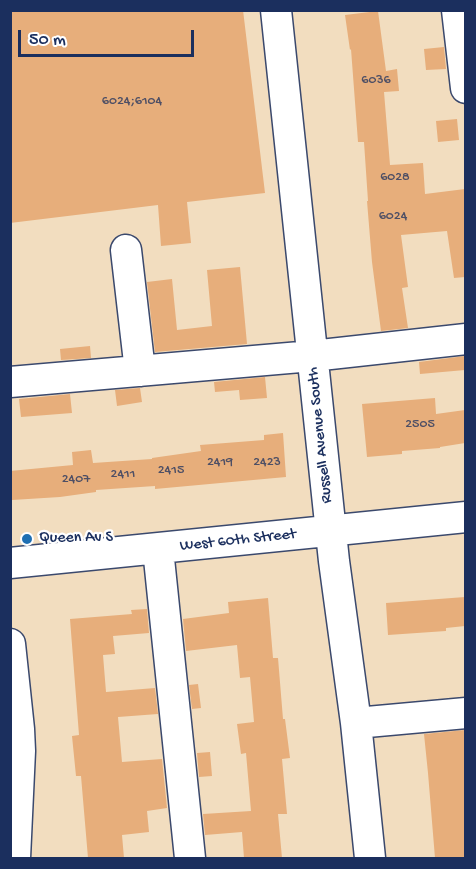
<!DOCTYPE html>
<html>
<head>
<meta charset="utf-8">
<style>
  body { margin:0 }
  #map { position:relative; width:476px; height:869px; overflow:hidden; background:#f2ddbf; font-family:"Gochi Hand",sans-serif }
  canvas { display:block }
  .frame { position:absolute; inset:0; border:12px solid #1b2f5e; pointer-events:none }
  .scale { position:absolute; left:18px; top:30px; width:176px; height:27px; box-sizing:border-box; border:3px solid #1b2f5e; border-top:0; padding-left:8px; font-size:18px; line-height:21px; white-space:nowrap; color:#1b2f5e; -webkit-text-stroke:4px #fff; paint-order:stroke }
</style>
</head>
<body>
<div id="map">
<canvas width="476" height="869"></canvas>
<div class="frame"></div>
<div class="scale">50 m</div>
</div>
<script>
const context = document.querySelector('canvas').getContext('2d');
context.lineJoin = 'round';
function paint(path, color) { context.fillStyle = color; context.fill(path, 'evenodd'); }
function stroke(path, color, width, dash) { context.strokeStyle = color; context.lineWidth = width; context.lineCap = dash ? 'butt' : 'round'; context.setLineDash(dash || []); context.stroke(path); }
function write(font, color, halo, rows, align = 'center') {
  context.font = font + ' "Gochi Hand",sans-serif'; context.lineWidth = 4.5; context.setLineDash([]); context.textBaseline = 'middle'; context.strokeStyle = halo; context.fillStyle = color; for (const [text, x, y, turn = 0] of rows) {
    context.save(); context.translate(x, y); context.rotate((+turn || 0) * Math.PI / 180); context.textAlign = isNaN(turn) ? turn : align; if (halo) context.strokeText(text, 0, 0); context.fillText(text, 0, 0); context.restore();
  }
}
const building = new Path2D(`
  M10,10h233l22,183 -78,9 4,41 -30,3 -3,-41 -148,18z
  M378,11l8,60 11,-2 2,22 -15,1 6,73 33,-2 2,31 40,-5v88l-11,1 -7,-47 -46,4 7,52 -6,1 6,40 -27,3 -9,-69 -5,-61h1l-4,-59h-6l-7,-93 -1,1 -5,-35z
  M444,47l2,22 -20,1 -2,-21z
  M457,119l2,21 -21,2 -2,-21z
  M240,267l7,77 -92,8 -8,-70 25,-3 5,51 35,-4 -5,-56z
  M90,346l1,12 -30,2 -1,-11z
  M465,356v14l-45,4 -1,-12z
  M265,377l2,21 -27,2 -1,-10 -24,2 -1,-10z
  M140,388l2,14 -25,4 -2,-16z
  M70,394l2,19 -51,4 -2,-18z
  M435,398l1,16 29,-4v33l-25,4v1l-38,3v3l-35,3 -5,-53z
  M283,433l3,44 -131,12v-3l-59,4v2l-36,5 -48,3 -2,-29 63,-6 -1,-13 19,-2 2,13 59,-4v-1l49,-7 -1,-6 64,-5v-5z
  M465,597v29l-19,2v3l-58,4 -2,-32z
  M268,598l5,60h5l5,61h2l5,39 -8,1 5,55h-9l4,44h-38l-2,-26 -37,3 -2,-21 48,-3 -5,-58 -5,1 -4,-30 17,-2 -4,-45 -10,1 -3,-33 -51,6 -3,-32 46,-6 -1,-11z
  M147,609l2,24 -36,3 2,18 -12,1 3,37 49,-4 3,26 -40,3 4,45 40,-3 5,49 -20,3 2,21 -27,3 2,23h-36l-7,-82h-5l-4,-40 7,-1 -9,-116 62,-5 -1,-4z
  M198,684l3,24 -9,1 -3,-24z
  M465,730v128h-30l-7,-85 -4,-39z
  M210,752l2,24 -13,1 -2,-24z`);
const minor = new Path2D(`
  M276,10l58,551 22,162 14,135
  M457,10l9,78
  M126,250l14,121
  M10,382l302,-26 154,-17
  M158,549l32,309
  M10,563l456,-46
  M10,644l9,85 1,22 -5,107
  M356,723l110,-10`);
const markers = [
  [27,539,6,"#1f6fb2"]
];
const numberNames = [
  ["6036",376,81],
  ["6024;6104",132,102],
  ["6028",395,178],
  ["6024",393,217],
  ["2505",420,425],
  ["2419",220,463],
  ["2423",267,463],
  ["2415",171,471],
  ["2411",123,475],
  ["2407",76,480]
];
const streetNames = [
  ["Russell Avenue South",321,435,-96],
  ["West 60th Street",238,541,-6]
];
const poiNames = [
  ["Queen Av S",39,539]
];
paint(building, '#e7ae7b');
stroke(minor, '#3b496d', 33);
stroke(minor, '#fff', 30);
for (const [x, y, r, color] of markers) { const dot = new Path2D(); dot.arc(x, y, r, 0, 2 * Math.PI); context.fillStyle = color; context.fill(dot); stroke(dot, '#fff', 2); }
write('14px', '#4e4f65', null, numberNames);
write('16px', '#1b2f5e', '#fff', streetNames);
write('16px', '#1b2f5e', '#fff', poiNames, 'left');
</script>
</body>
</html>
